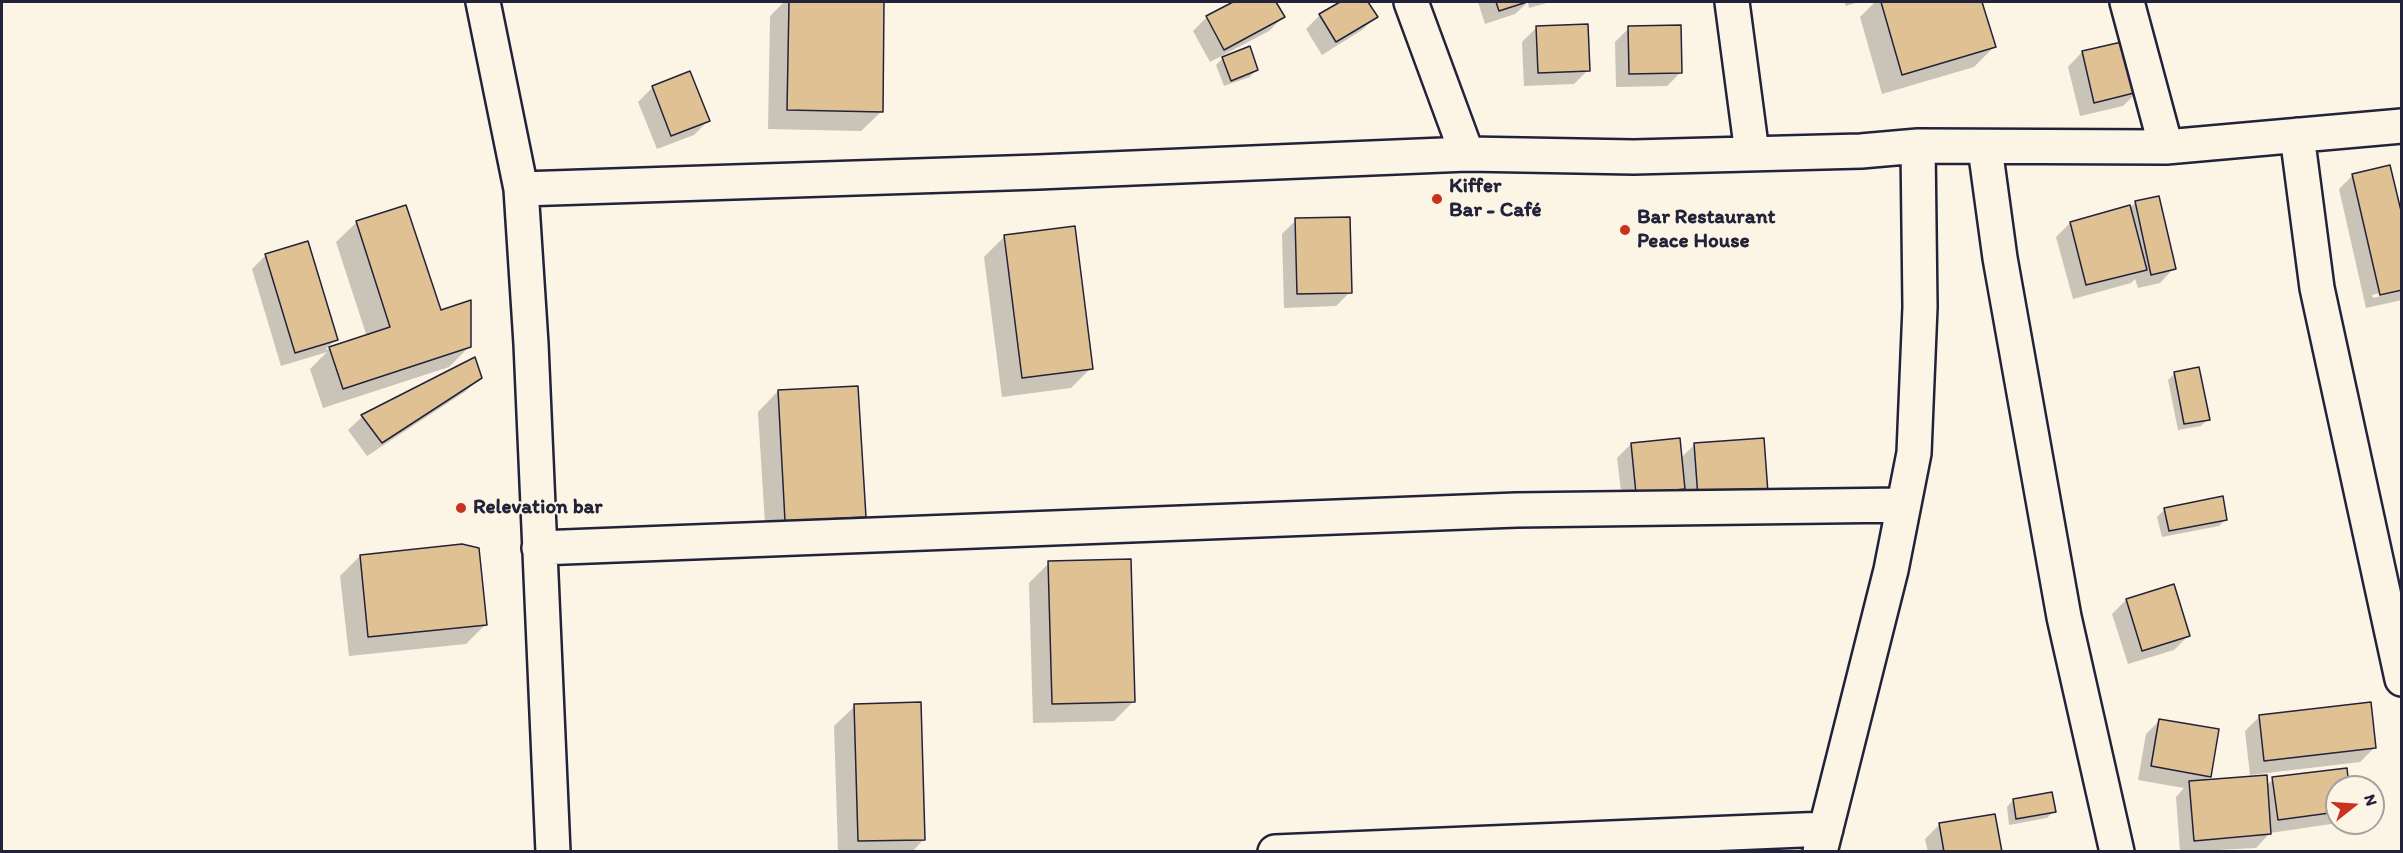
<!DOCTYPE html>
<html>
<head>
<meta charset="utf-8">
<style>
  body { margin:0 }
  #map { position:relative; width:2403px; height:853px; overflow:hidden; background:#fcf5e5; font-family:Itim,sans-serif }
  canvas { display:block }
  .frame { position:absolute; inset:0; border:3px solid #22223b; pointer-events:none }
  .north { position:absolute; left:2325px; top:775px; width:60px; height:60px; box-sizing:border-box; background:#fcf5e5; border:2px solid #a5a1a1; border-radius:50%; rotate:73deg; font-size:16px; font-weight:700; line-height:24px; text-align:center; color:#22223b }
  .north::after { content:''; display:block; margin:auto; width:21px; height:27px; background:#c8321e; clip-path:polygon(50% 0,100% 100%,50% 72%,0 100%) }
</style>
</head>
<body>
<div id="map">
<canvas width="2403" height="853"></canvas>
<div class="frame"></div>
<div class="north">N</div>
</div>
<script>
const context = document.querySelector('canvas').getContext('2d');
context.lineJoin = 'round';
function paint(path, color) { context.fillStyle = color; context.fill(path, 'evenodd'); }
function stroke(path, color, width, dash) { context.strokeStyle = color; context.lineWidth = width; context.lineCap = dash ? 'butt' : 'round'; context.setLineDash(dash || []); context.stroke(path); }
function write(font, color, halo, rows, align = 'center') {
  context.font = font + ' Itim,sans-serif'; context.lineWidth = 4.5; context.setLineDash([]); context.textBaseline = 'middle'; context.strokeStyle = halo; context.fillStyle = color; for (const [text, x, y, turn = 0] of rows) {
    context.save(); context.translate(x, y); context.rotate((+turn || 0) * Math.PI / 180); context.textAlign = isNaN(turn) ? turn : align; if (halo) context.strokeText(text, 0, 0); context.fillText(text, 0, 0); context.restore();
  }
}
const shadow = new Path2D(`
  M784,2h99l-1,109 -21,20 -93,-2 2,-113z
  M1236,2h38l9,15 -14,14 -59,31 -17,-31 14,-14z
  M1343,2h24l9,14 -14,14 -40,25 -16,-26 14,-14z
  M1478,2h72l-21,6 -1,-6 -13,12 -30,10z
  M1844,2h15l-13,4z
  M1875,2h106l13,45 -20,20 -92,27 -22,-77z
  M1536,28l52,42 -14,14 -50,2 -2,-44z
  M1629,28l52,44 -14,14 -51,1 -1,-45z
  M2082,52l55,40 -14,14 -43,10 -12,-49z
  M1223,58l33,12 -6,7 -26,9 -8,-21z
  M689,73l19,48 -14,14 -37,14 -19,-47 14,-14z
  M2353,175l49,47v78l-36,8 -27,-119zM2401,288v3l-28,7 -1,-3z
  M2135,203l39,65 -14,15 -22,5 -3,-9 -4,4 -58,16 -17,-62 14,-14 59,-14z
  M1296,220l54,72 -14,14 -52,2 -2,-74z
  M357,222l112,125 -20,20 -126,41 -13,-39 17,-17 -46,14 -29,-97 14,-14 70,84 -11,11 42,-13 -31,-95z
  M1004,237l87,131 -20,20 -69,9 -18,-140z
  M474,359l6,18 -14,14 -99,65 -19,-26 14,-13z
  M2175,373l33,46 -7,7 -23,4 -10,-50z
  M778,391l87,125 -21,21 -78,4 -8,-129z
  M1763,440l-79,71 -1,-22 -14,14 -46,4 -6,-49 14,-14 49,15 15,-15z
  M2222,498l4,21 -7,7 -57,11 -5,-20 7,-7z
  M360,556l126,68 -20,20 -117,12 -9,-80z
  M1049,563l85,138 -20,20 -81,2 -4,-140z
  M2126,600l62,36 -14,14 -46,14 -16,-50z
  M855,706l69,133 -12,13h-74l-4,-126z
  M2259,717l115,31 -14,14 -110,13 -5,-44z
  M2160,720l50,56 -5,5 61,5 7,-7 75,8h-11l1,36 -68,10 -14,15 -76,4 -4,-55 8,-9 -46,-8 8,-46z
  M2013,800l41,11 -7,7 -38,7 -2,-18z
  M1939,825l61,27h-72l-3,-13z`);
const building = new Path2D(`
  M789,2h95l-1,110 -96,-2z
  M1233,2h43l9,15 -61,33 -18,-34z
  M1340,2h28l10,15 -42,25 -17,-28z
  M1496,2h31l-28,9z
  M1881,2h101l14,45 -94,28z
  M1588,24l2,47 -52,2 -2,-47z
  M1681,25l1,48 -53,1 -1,-48z
  M2126,41l12,51 -44,11 -12,-52z
  M1250,46l8,24 -27,11 -9,-24z
  M690,71l20,50 -39,15 -19,-50z
  M2390,165l12,50v75l-22,5 -28,-121z
  M2159,196l17,73 -25,6 -16,-74z
  M406,205l35,105 30,-10v47l-128,42 -14,-42 61,-20 -34,-106z
  M2130,205l17,65 -61,15 -16,-63z
  M1350,217l2,76 -55,1 -2,-76z
  M1075,226l18,143 -71,9 -18,-143z
  M308,241l30,99 -43,13 -30,-99z
  M475,357l7,21 -100,65 -21,-28z
  M2199,367l11,53 -26,4 -10,-52z
  M858,386l8,131 -81,4 -7,-131z
  M1680,438l5,51 -49,5 -5,-51z
  M1764,438l4,55 -70,5 -4,-55z
  M2223,496l4,24 -58,11 -5,-23z
  M462,544l17,4 8,77 -119,12 -8,-82z
  M1131,559l4,143 -83,2 -4,-143z
  M2174,584l16,52 -48,15 -16,-52z
  M921,702l4,138 -67,1 -4,-137z
  M2371,702l5,46 -112,13 -5,-46z
  M2159,719l60,10 -8,48 -60,-11z
  M2347,768l2,19h-12v25l-59,8 -6,-43z
  M2267,775l4,59 -77,7 -5,-60z
  M2052,792l4,20 -40,7 -3,-20z
  M1995,814l7,38h-58l-5,-29z`);
const minor = new Path2D(`
  M483,2l38,187 10,155 22,508
  M1411,2l56,152 167,3 227,-6 57,-5 248,1 236,-21
  M1732,2l20,151
  M2127,2l39,145
  M2297,135l20,153 85,391
  M1985,148l15,110 64,359 53,235
  M521,189l517,-17 429,-18
  M539,548l977,-38 387,-5
  M1275,852l551,-23
  M1820,852l71,-282 23,-117 6,-146 -2,-161`);
const markers = [
  [1437,199,6,"#c8321e"],
  [1625,230,6,"#c8321e"],
  [461,508,6,"#c8321e"]
];
const poiNames = [
  ["Kiffer",1449,187],
  ["Bar - Café",1449,211],
  ["Bar Restaurant",1637,218],
  ["Peace House",1637,242],
  ["Relevation bar",473,508]
];
paint(shadow, '#0003');
paint(building, '#e0c193');
stroke(building, '#22223b', 1.5);
stroke(minor, '#22223b', 38);
stroke(minor, '#fcf5e5', 33);
for (const [x, y, r, color] of markers) { const dot = new Path2D(); dot.arc(x, y, r, 0, 2 * Math.PI); context.fillStyle = color; context.fill(dot); stroke(dot, '#fcf5e5', 2); }
write('bold 21px', '#22223b', '#fcf5e5', poiNames, 'left');
</script>
</body>
</html>
